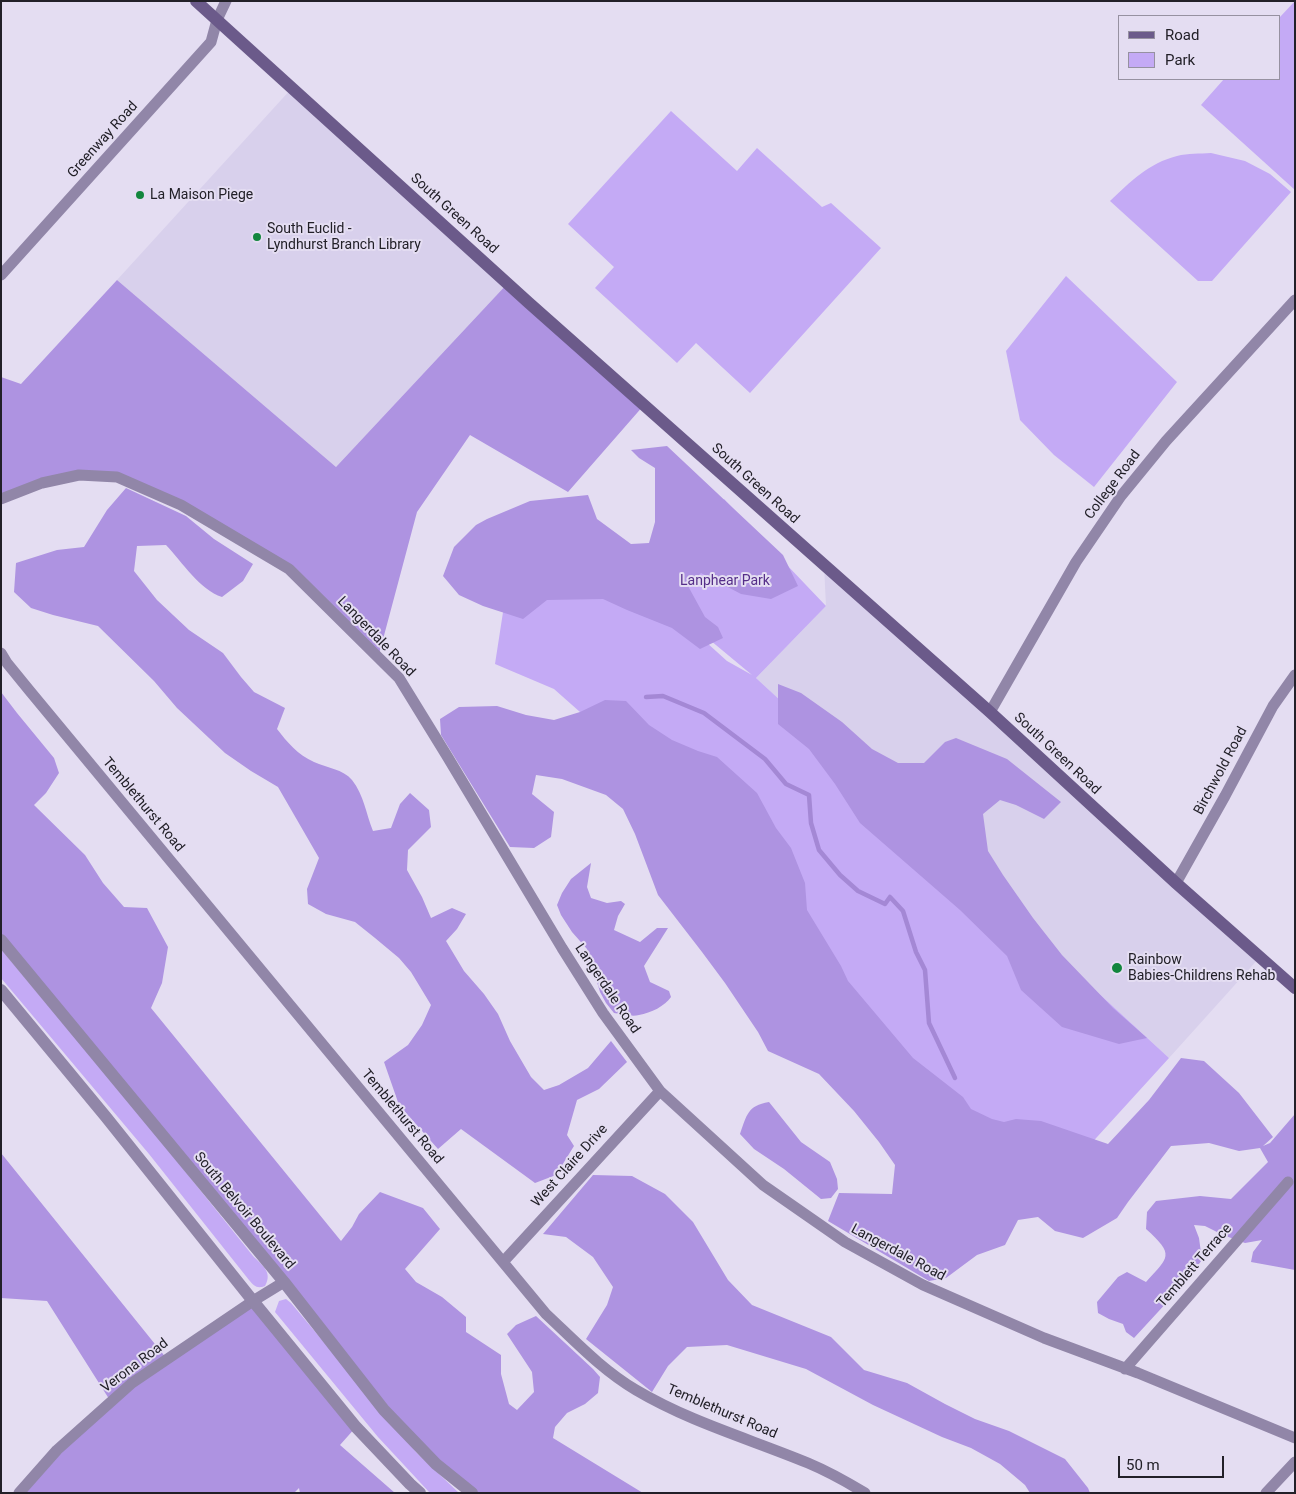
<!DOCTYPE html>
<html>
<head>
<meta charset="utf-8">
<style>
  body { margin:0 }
  #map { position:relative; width:1296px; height:1494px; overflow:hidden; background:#e4ddf2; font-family:Roboto,sans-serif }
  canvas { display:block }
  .frame { position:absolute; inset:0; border:2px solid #222028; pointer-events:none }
  .legend { position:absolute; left:1118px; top:15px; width:162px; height:65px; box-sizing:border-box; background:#e4ddf2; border:1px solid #9691a1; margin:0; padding:6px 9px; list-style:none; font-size:15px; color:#222028 }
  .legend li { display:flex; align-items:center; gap:10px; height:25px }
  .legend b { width:25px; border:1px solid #9691a1 }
  .scale { position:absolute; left:1118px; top:1456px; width:106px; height:22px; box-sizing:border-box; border:2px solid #222028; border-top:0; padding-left:6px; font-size:15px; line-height:18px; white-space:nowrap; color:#222028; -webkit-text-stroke:4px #e4ddf2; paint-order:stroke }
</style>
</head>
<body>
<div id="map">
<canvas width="1296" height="1494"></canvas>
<div class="frame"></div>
<ul class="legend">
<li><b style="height:6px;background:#6b5a8a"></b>Road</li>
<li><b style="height:14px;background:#c4aaf5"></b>Park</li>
</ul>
<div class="scale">50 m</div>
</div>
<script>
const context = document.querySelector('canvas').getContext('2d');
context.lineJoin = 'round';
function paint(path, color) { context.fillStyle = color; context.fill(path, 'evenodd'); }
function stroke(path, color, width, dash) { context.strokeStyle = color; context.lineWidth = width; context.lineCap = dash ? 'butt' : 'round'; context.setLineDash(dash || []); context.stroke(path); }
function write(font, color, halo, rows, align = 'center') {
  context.font = font + ' Roboto,sans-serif'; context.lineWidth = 4; context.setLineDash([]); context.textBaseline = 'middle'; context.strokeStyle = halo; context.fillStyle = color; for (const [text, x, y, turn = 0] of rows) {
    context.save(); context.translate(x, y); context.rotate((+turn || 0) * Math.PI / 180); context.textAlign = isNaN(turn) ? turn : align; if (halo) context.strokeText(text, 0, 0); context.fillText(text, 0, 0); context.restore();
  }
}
const built = new Path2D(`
  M292,88l216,195 -172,184 -219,-187z
  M824,565l436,392 -91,101 -413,-380 70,-72z`);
const green = new Path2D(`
  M1295,1v189l-94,-85 23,-26h56v-62z
  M671,111l66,60 20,-23 65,59 9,-4 50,45 -131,145 -54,-50 -19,20 -82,-75 19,-21 -46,-43z
  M1211,153l34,8 25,13 21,18 -79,89h-14l-88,-80c20,-19 39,-38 67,-45 11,-3 23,-2 34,-3z
  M1066,276l111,106 -83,105 -40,-32 -34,-35 -14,-69z
  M724,499l102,107 -70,72 413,380 -102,112 -67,-19 -420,-439 -26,-23 -59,-25 17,-110 143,42 72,65 25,14 -107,-89z
  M1,949l147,176 105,131c9,9 20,16 12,30 -8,3 -11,0 -16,-6l-100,-126 -148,-176z
  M286,1299l5,4 126,150 42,40h-29l-52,-56 -103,-125 4,-11z`);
const forest = new Path2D(`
  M117,280l219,187 172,-184 136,122 -76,87 -98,-57 -53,77 -39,146 -89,-89 -108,-64 -64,-28 -38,-2 -78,24v-122l20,7z
  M667,446l116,109 15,31 -27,13 -30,-5 -40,-21 -13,13 17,31 13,10 5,11 -23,11 -28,-21 -45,-18 -24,-11 -56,1 -24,19 -40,-13 -24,-11 -16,-19 11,-29 22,-22 11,-6 43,-18 58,-6 9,24 34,25 18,-1 6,-21v-54l-16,-10 -8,-8z
  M126,488l60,28 28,23 39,25 -10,17 -21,16c-22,-7 -40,-35 -56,-52l-29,1 -3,25 23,29 32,30 34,23 18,24 13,15 31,16 -8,21c10,13 21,26 37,33 13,6 29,7 38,18 12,15 14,34 21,51l18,-3 9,-24 10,-11 19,17 2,17 -23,23 -1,20 15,27 9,21 21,-10 14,6 -9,15 -11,12 18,30 20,23 14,20 12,27 21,36 13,13 15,-5 29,-17 23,-27 16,21 -28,27 -22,11 -10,35 7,11 -18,29 -21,8 -74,-54 -23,20 -39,-44 -15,-43 24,-17 14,-20 9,-20 -20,-33 -12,-14 -24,-20 -20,-16 -29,-8 -18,-10 -1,-15 12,-31 -41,-71 -27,-16 -26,-18 -48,-45 -23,-27 -56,-55 -45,-11 -22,-7 -17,-16 2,-29 41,-13 27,-3 23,-37z
  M778,684l23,9 41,29 30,27 26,14h26l21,-21 11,-4 51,21 54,43 -17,17 -28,-14 -16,-5 -17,14 5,37 15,24 30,43 29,37 51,53 34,30 -28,6 -57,-17 -41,-37 -14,-34 -47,-46 -100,-87 -25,-39 -26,-35 -31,-25z
  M1,692l16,21 37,45 5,15 -13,20 -12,12 51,50 18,28 21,24 23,1 21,39 -6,36 -11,25 190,233 11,-14 7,-13 21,-22 43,16 17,21 -35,40 11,13 26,15 24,20v15l35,23v19l8,30 8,6 17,-18 -2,-20 -25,-38 9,-9 20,-9 57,53 7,8 -2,16 -13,11 -18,9 -12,14 -2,11 90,55h-171l-36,-29 -435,-524z
  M605,700l21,1 23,24 23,15 26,11 19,6 40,36 19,35 15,20 14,35 2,27 34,56 7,15 65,77 50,39 8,12 21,10 12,3 12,-3 25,2 67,23 41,-44 32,-42 23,3 35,32 34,44 -10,9 7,-3 25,-29v156l-44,-8 2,-10 9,-12 -17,3 -22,-8 -18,-9 -11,-1 5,13 3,22 -21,27 -47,51 -8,-6 -3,-8 -14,-5 -11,-6 -1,-11 21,-25 9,-5 19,10c23,-25 29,-27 0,-53l1,-17 9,-11 44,-5 31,3 37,-37 -8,-14 -21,3 -30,-8 -38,3 -43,56 -11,16 -34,20 -28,-7 -17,-14 -20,3 -13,25 -28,10 -31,23 -17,3 -101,-60 11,-28 53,1 3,-29 -16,-23 -25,-31 -35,-37 -51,-23 -10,-19 -33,-49 -23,-31 -44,-57 -23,-61 -12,-25 -17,-14 -44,-16 -26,-4 -4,19 22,18 -3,25 -17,11 -24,-1 -69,-112 -1,-16 19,-12 38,-1 29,9 28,5 26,-8z
  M591,863l-4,24 4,11 16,5 14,-2 4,3 -7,12 -4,14 26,12 17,-14h11l-24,38 6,16 19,9 2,6c-6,9 -20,16 -32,18 -7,2 -17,-1 -25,-2l-8,-10 -6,-11 -13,-43 -15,-17 -11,-17 -4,-10 5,-12 9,-14z
  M769,1102l32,40 29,20 7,17 1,10 -7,9 -10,1 -37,-30 -30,-20 -14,-15c7,-19 7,-28 29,-32z
  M1,1153l166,206 86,-58 103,126 -16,18 55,48h-95l-1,-5 -5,5h-275l92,-91 -64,-101 -46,-3z
  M593,1175l39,1 33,18 28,28 35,58 24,25 79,32 33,33 43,13 38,21 30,15 34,12 56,28 23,29 2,5h-60l-5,-8 -25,-21 -29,-16 -29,-11 -69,-32 -67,-36 -79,-24 -40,2 -19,19 -16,26 -66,-53 21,-34 6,-18 -20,-30 -27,-20 -23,-3z`);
const stream = new Path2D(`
  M646,697l17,-1 41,17 61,46 21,25 23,11 2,28 8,27 21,25 18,16 27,13 5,-7 13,14 13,41 9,18 4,53 26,55`);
const minor = new Path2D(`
  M1,275l210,-233 6,-22 9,-19
  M1,499l41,-16 37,-8 38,2 64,28 108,64 110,109 48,78 115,192 41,65 57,78 103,94 82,57 78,43 121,53 94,35 157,65
  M1,653l6,10 22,27 517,624c29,27 56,56 90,76 54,32 114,49 172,73 19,8 39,19 57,30
  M990,712l86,-150 45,-66 45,-55 129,-141
  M1176,883l49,-87 48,-90 22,-31
  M503,1262l157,-171
  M1125,1369l163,-187
  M19,1493l38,-43 75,-67 121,-82 31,-19
  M1266,1493l29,-31`);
const tertiary = new Path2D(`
  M1,940l283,342 100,128 52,54 36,29
  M1,990l105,127 147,184 103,126 54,57 10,9`);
const secondary = new Path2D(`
  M196,1l333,302 461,409 186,171 119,105`);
const markers = [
  [140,195,5,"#13863e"],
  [257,237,5,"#13863e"],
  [1117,968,6,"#13863e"]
];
const streetNames = [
  ["Greenway Road",103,140,-48],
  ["South Green Road",454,214,42],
  ["South Green Road",755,484,42],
  ["College Road",1113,485,-53],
  ["Langerdale Road",376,637,46],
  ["South Green Road",1057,754,43],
  ["Birchwold Road",1221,771,-62],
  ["Temblethurst Road",143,805,50],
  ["Langerdale Road",607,989,56],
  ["Temblethurst Road",402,1117,50],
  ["West Claire Drive",570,1166,-48],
  ["South Belvoir Boulevard",244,1211,50],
  ["Langerdale Road",898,1253,28],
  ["Temblett Terrace",1195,1266,-49],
  ["Verona Road",135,1366,-37],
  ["Temblethurst Road",722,1412,23]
];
const poiNames = [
  ["La Maison Piege",150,195],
  ["South Euclid -",267,229],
  ["Lyndhurst Branch Library",267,245],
  ["Rainbow",1128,960],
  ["Babies-Childrens Rehab",1128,976]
];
const parkNames = [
  ["Lanphear Park",725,581]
];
paint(built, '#d8d0ec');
paint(green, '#c4aaf5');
paint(forest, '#ae93e1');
stroke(stream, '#a488d5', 4.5);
stroke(minor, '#9186a8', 11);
stroke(tertiary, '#9186a8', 12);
stroke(secondary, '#6b5a8a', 12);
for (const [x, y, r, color] of markers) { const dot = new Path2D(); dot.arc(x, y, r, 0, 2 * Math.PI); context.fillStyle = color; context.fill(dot); stroke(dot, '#e4ddf2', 2); }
write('14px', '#222028', '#e4ddf2', streetNames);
write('14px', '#222028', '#e4ddf2', poiNames, 'left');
write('14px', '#552e88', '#e4ddf2', parkNames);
</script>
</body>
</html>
